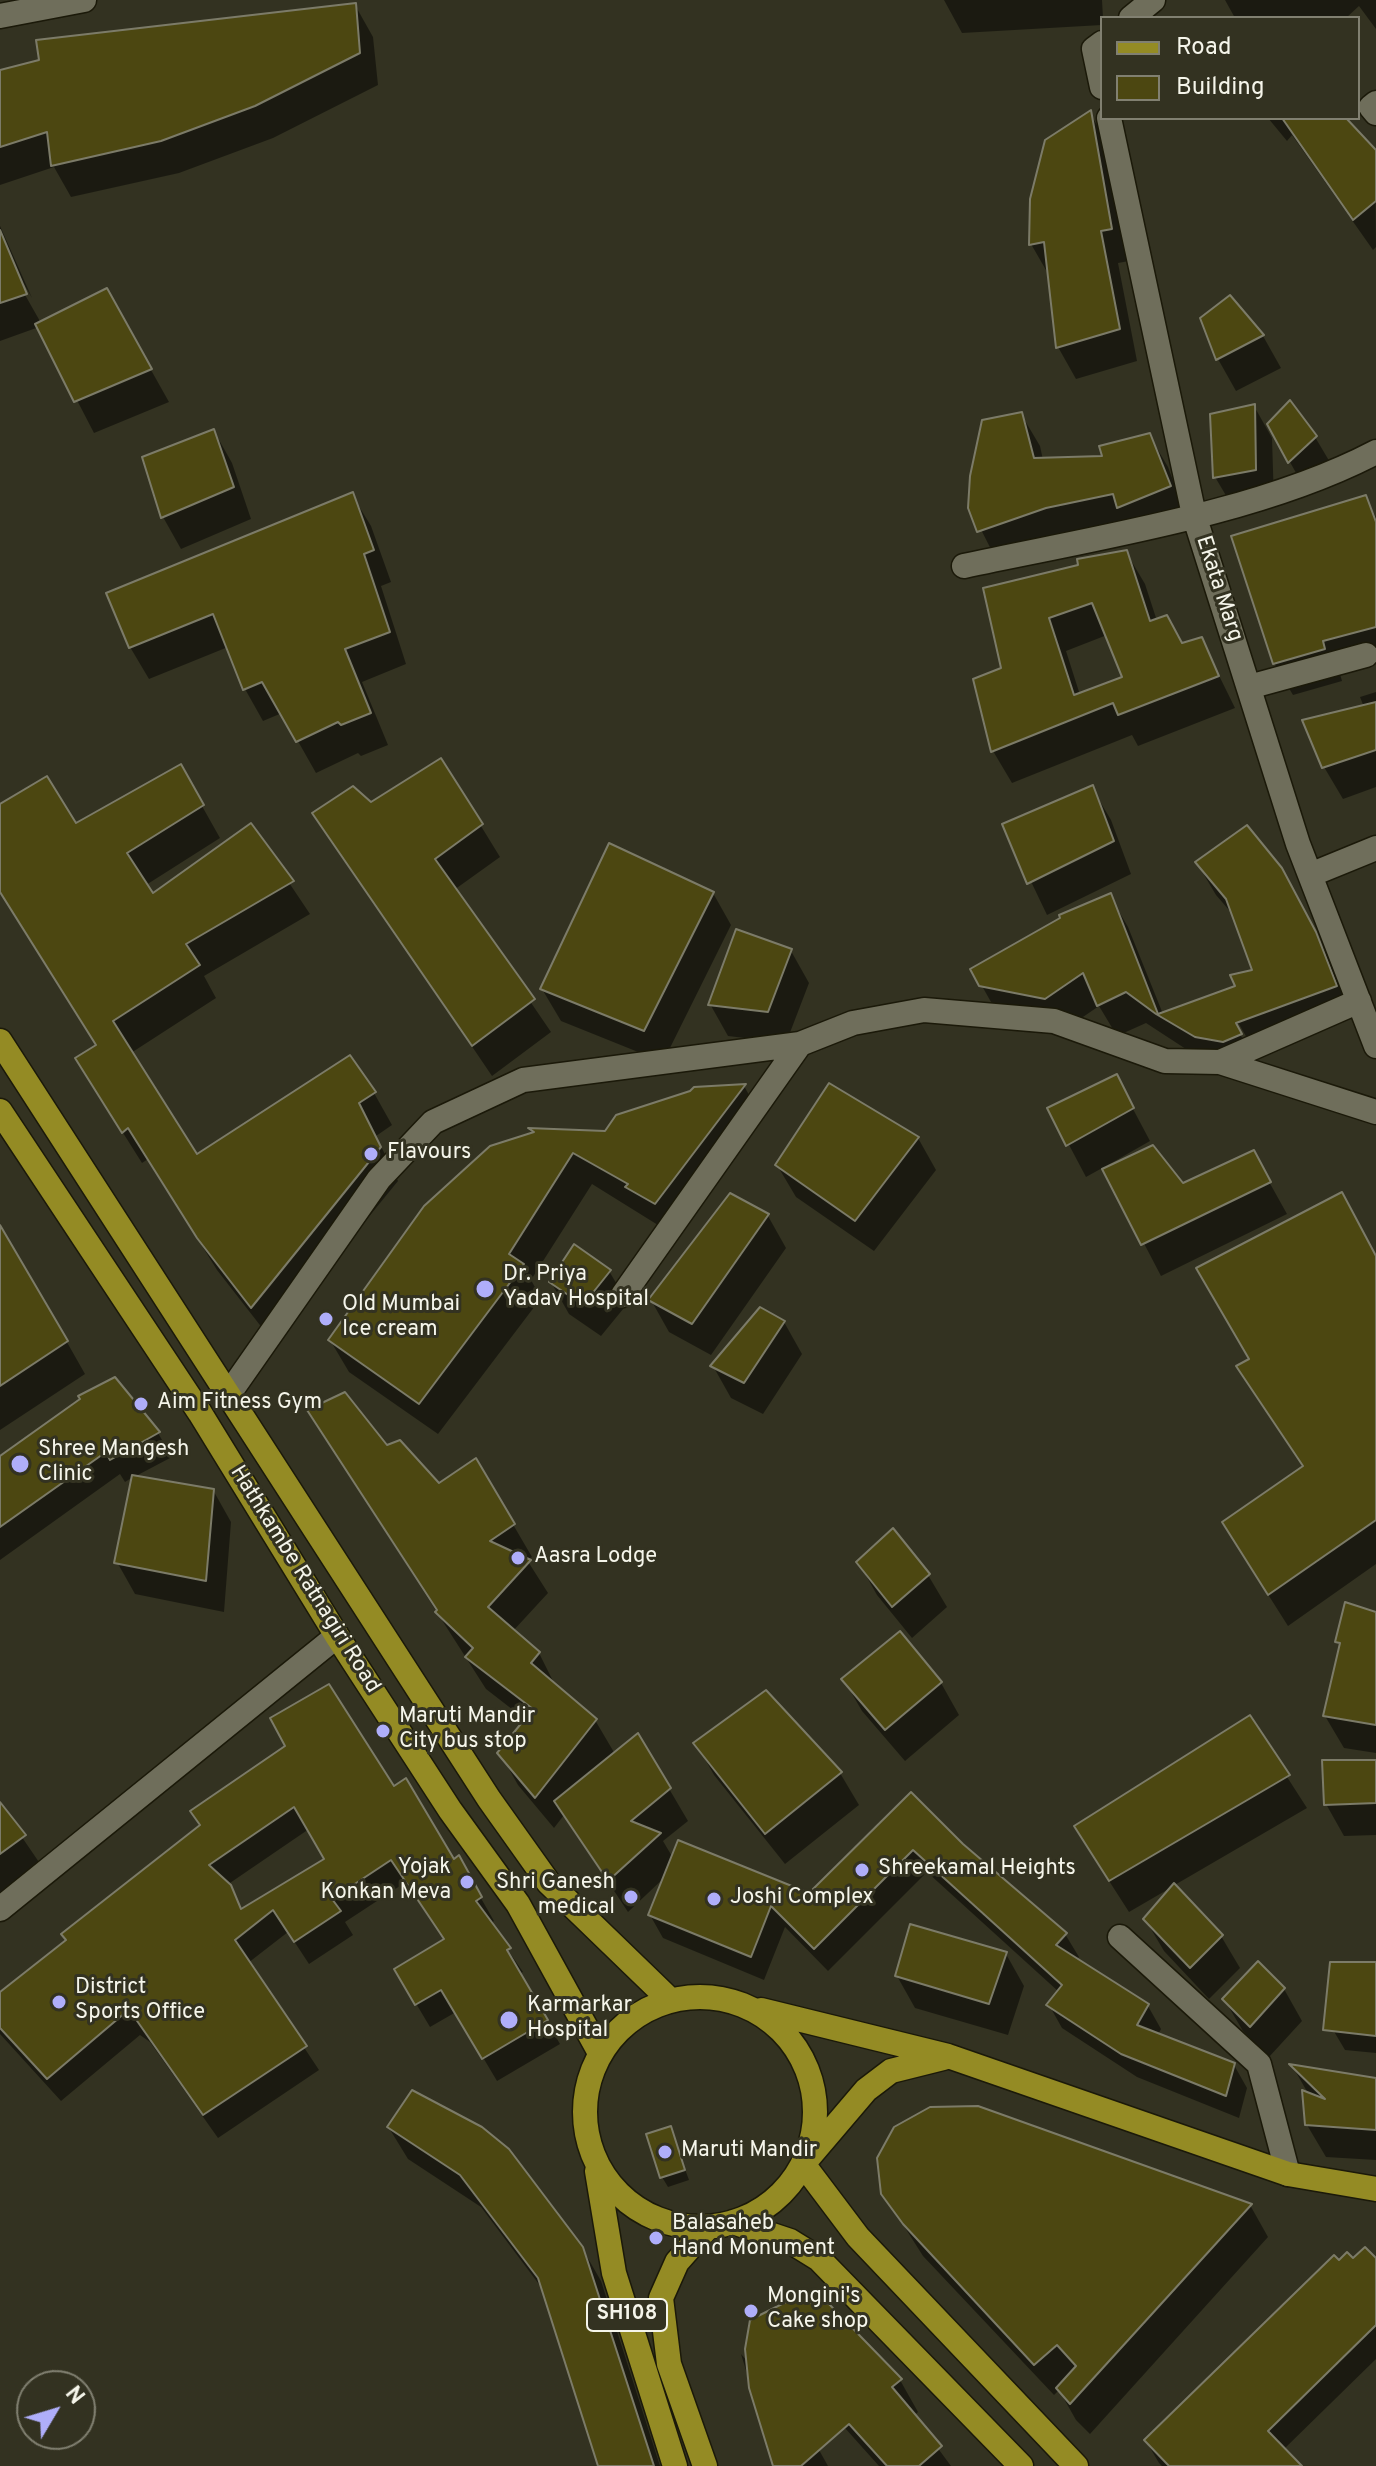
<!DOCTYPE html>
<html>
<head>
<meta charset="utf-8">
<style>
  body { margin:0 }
  #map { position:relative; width:1376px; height:2466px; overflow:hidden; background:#333221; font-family:Overpass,sans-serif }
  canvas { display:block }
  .legend { position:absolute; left:1100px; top:16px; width:260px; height:104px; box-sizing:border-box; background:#333221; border:2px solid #818071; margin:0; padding:10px 14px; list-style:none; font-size:24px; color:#f5f5ea }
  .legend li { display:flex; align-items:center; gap:16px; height:40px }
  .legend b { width:40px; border:2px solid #818071 }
  .north { position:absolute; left:16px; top:2370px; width:80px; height:80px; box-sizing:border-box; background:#333221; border:2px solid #818071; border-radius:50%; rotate:52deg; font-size:22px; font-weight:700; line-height:32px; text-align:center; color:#f5f5ea }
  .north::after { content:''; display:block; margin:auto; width:28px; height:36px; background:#afaefa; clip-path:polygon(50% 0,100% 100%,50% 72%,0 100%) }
</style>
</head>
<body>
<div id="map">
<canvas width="1376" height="2466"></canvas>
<ul class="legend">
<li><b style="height:10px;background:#948b24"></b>Road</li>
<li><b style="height:22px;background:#4c4711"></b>Building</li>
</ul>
<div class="north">N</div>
</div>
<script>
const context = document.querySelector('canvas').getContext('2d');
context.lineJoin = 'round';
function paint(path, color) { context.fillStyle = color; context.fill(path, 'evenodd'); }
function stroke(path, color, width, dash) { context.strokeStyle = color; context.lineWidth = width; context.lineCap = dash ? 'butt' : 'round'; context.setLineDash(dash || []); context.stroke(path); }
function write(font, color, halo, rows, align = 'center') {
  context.font = font + ' Overpass,sans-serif'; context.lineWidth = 6; context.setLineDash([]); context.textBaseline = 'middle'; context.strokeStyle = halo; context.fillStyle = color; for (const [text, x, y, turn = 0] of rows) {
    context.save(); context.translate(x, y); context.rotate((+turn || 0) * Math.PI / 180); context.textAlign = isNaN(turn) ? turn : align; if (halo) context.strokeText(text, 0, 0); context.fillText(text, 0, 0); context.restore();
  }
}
const shadow = new Path2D(`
  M944,0h158l1,18 -1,7 -140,8z
  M1225,0h151v29l-17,-23 -13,12h-111z
  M355,5l18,32 5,48 -105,53 -94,35 -108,24 -17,-30 -54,18v-112z
  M1090,113l18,31 21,117 -11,2 19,98 -61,18 -18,-32 -8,-70 -19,-33z
  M1268,118h72l33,31 2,-2 1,100 -3,3 -81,-115 -5,6z
  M0,226l32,72 -8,-14 -4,2 21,37 65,-33 63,112 -75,31 -55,-106 -39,14z
  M1229,298l34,38 18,32 -45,23 -18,-32 -16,-40z
  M1254,406l18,32 2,64 -40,7 -19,-32z
  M1021,414l19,32 3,14 62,-2 44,-23 19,32 19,51 -189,45 -28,-55z
  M1269,425l46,12 19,32 -26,25z
  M214,431l18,32 19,56 -70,30 -18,-32 -18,-59z
  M352,495l19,31 20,56 -10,4 25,78 -44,18 26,63 -27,11 -3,-3 -42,20 -34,-60 -19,8 -18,-32 -17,-42 -79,32 -19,-32z
  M1365,497l11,20v147l-36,10 2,7 -49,14 -19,-32z
  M1126,552l19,32 12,37 24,24 20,-6 34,69 -97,38 -6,-11 -120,48 -19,-32 11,-82 76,-103zM1107,635l17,43 -44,17 -14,-44z
  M1376,692v95l-33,12 -19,-32 40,-60 -4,-10z
  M441,761l59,96 -46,33 97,142 -59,44 -178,-263 57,-9z
  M180,767l40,71 -74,47 7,11 98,-70 59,88 -106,62 12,22 -85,55 65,103 178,-63 18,32 -16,11 22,45 -128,157 -53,-68 -69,-111 -6,4 -46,-73 1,-44 -97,-155v-85l75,20z
  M1092,788l19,32 20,54 -84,41 -43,-90z
  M1197,863l103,40 33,63 20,52 -97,36 -17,-30h-5l25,42 -44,2 -69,-45 -29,13 -18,-30 -35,24 -64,-12 -27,-48 137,-74 18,31 35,87 75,-26 17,-16 -20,-55 -19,-22z
  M713,893l18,32 -68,137 -102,-41 -19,-32z
  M791,951l18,32 -23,60 -58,-7 -18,-32z
  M1116,1077l34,64 -42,24 1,3 73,18 71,-33 34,61 -126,62 -57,-109 -18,10 -36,-68z
  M744,1086l18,32 -88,117 -82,-51 -61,96 10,18 -103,136 -89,-62 -19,-32 203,-206 -2,-4 75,3 89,-44z
  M829,1086l89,52 18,32 -62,81 -78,-54 -19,-32z
  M768,1216l18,32 -75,107 -42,-23 -18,-32z
  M0,1224l85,150 -85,56z
  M1376,1257v307l-88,62 -45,-71 61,-87 -65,-101z
  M609,1271l19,32 -27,33 -32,-22 -18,-32z
  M784,1322l18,32 -39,60 -32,-16 -18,-32z
  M114,1380l44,53 14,24 -38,20 79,13 18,32 -7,90 -89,-18 -18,-32 16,-85 -8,5 -5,-8 -120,86v-102z
  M328,1442l59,6 51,38 38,-25 56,96 -5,3 21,33 -35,38 26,22 17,34 39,33 20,34 23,-18 50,85 -25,20 10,17 145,41 93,-104 50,51 104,88 14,23 -3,3 72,46 13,23 -3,6 76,30 13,23 -8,30 -102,-41 -75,-49 -13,-23 10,-13 -132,-120 -99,99 -43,-44 -21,53 -101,-42 -13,-23 15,-38 -37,35 -64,-97 -10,13 -36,-43 -18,-32 26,-33 -40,-31z
  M859,1563l69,12 19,32 -35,31 -35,-43z
  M1376,1614v139l-32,-5 -19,-32 16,-68 -3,-7z
  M844,1680l97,3 18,32 -54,46 -43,-50z
  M1249,1718l58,90 -134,78 48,50 19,32 -31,31 -45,-48 -19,-32 27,-32 -43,25 -34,-53z
  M696,1743l144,30 19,32 -74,59 -71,-89z
  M1376,1762v73l-32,1 -18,-32z
  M394,1789l59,73 5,-4 36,63 -4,3 33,48 -4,2 41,70 -63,37 -41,-69 -26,15 -34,-57 49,-30 -39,-58 -61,40 8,13 -44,29 -21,-32 -40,31 71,107 -101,68 -68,-96 -10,-7 -79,66 -61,-67v-39l201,-168 -9,-15zM309,1829l18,31 -84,50 -16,-25z
  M0,1805l43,63 -43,31z
  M1006,1954l18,32 -16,49 -93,-27 -18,-32z
  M1376,1964v89l-31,-3 -19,-32z
  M1284,1989l18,32 -33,36 -26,-26 -19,-32z
  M1293,2067l83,13v80l-50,-3 -19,-32 2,-30z
  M389,2128l193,120 19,33 59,185h-59l-57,-175 -63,-84 -73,-48z
  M670,2129l19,51 -21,7 -6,-10z
  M883,2193l367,12 18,32 -178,197 -14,-14 -17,-30 -5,5 -131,-139z
  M1376,2261v98l-93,91 16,16h-137l-3,-3 -13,-22 193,-179z
  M741,2354l7,8 152,18 18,32 -4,4 37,50h-72l-69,-77 9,61 9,16h-53z`);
const building = new Path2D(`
  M356,3l4,50 -105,53 -94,35 -110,25 -4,-34 -47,15v-77l39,-10 -3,-20z
  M1091,110l21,119 -11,2 19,98 -64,19 -12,-106 -15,3 1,-46 15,-59z
  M1282,118h64l30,32v51l-23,19z
  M0,230l27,64 -27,9z
  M107,288l45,81 -78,33 -39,-78z
  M1230,295l34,40 -48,25 -16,-42z
  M1290,400l27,36 -29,27 -21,-39z
  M1255,404l1,66 -43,8 -3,-64z
  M1022,412l12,46 68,-2 -3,-10 51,-13 21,53 -54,22 -4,-14 -67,14 -69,24 -9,-24 2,-32 12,-56z
  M214,429l20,58 -73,31 -19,-61z
  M353,492l21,58 -10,4 26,78 -45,17 26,64 -30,12 -3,-3 -42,20 -34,-60 -19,8 -30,-76 -84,34 -23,-55z
  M1366,495l10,27v105l-53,14 2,8 -52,15 -42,-128z
  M1127,550l23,71 17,-6 15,28 20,-6 17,39 -101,39 -5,-12 -122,49 -18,-73 28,-11 -18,-80 95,-23 -1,-6zM1092,603l30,74 -48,18 -25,-77z
  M1376,702v48l-54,18 -20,-48z
  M441,758l42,66 -48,35 100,140 -63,47 -160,-233 41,-27 18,16z
  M181,764l23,41 -77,48 26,40 98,-70 43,58 -108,63 14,21 -87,56 84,133 153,-99 26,37 -17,11 22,44 -130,161 -54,-70 -69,-110 -6,5 -47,-75 21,-13 -96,-153v-88l47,-28 29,47z
  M1093,785l21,56 -87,43 -25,-60z
  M1247,825l35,43 34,64 21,54 -101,37 6,11 -19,8 -28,-5 -39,-23 -30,-22 -29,14 -14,-33 -38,26 -66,-13 -9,-17 90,-51 -1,-3 52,-22 47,121 77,-28 -5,-11 22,-5 -26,-71 -31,-37z
  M609,843l105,49 -70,139 -104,-42z
  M736,929l56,20 -24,63 -60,-7z
  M1117,1074l17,34 -68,38 -19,-38z
  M829,1083l90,54 -64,84 -80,-56z
  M746,1084l-91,120 -30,-17 3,-3 -55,-31 -64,101 15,10 -105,140 -91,-64 96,-134 66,-60 44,-14 -6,-4 77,3 11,-16 74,-24 4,-4z
  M1153,1145l30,38 71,-33 17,32 -130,63 -39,-76z
  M1342,1192l34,64v264l-108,75 -46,-73 81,-56 -67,-100 13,-7 -53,-91z
  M730,1193l39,21 -77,110 -44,-24z
  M0,1225l68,116 -68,45z
  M574,1244l37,26 -28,35 -34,-23z
  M760,1307l25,14 -41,62 -34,-17z
  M115,1377l45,55 -50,28 -4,-8 -106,75v-71l80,-57 -2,-3z
  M345,1392l42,53 13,-5 39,43 37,-25 39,66 -25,17 41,19 -43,47 52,45 -9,11 66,56 -62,79 -38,-45 36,-44 -68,-52 8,-9 -38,-36 2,-2 -130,-200z
  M132,1475l82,14 -8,92 -92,-18z
  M893,1528l37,46 -38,33 -36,-45z
  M1345,1602l31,10v113l-53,-9 17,-73 -5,-1z
  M900,1631l42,51 -57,48 -44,-51z
  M329,1684l65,102 12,-8 48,81 5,-4 23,42 -6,4 35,47 -4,2 41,70 -66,39 -41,-69 -26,15 -21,-36 50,-30 -53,-79 -59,39 9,12 -47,31 -21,-32 -38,30 72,106 -104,69 -68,-97 -9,-6 -79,67 -47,-51v-36l66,-52 -5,-6 139,-109 -10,-14 95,-65 -15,-28zM294,1807l30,52 -83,50 -10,-24 -22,-20z
  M766,1690l76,82 -77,62 -72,-91z
  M1250,1715l40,60 -181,106 -35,-55z
  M638,1733l33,55 -40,33 30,12 -53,48 -54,-80z
  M1322,1760h54v43l-52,2z
  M911,1792l52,52 104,89 -11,12 93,59 -12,21 98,38 -9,33 -105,-42 -75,-49 16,-20 -149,-135 -99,99 -43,-43 -20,51 -103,-42 30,-75 136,55 -3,-4z
  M0,1802l26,33 -26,19z
  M1174,1883l49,52 -33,33 -47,-49z
  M910,1924l97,28 -18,52 -94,-28z
  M1258,1961l27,27 -35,39 -28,-28z
  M1330,1962h46v74l-53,-6z
  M1289,2064l87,14v52l-71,-5 -3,-35 23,9z
  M412,2090l70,37 27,22 74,98 71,219h-56l-60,-188 -78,-103 -73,-48z
  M978,2106l274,98 -182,200 -14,-16 20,-22 -19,-21 -23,20 -131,-141 -22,-30 -4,-36 17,-31 36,-20z
  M671,2126l14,44 -25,8 -14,-44z
  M1365,2247l11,11v67l-108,106 34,35h-133l-25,-26 190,-185 5,5 8,-8 6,6z
  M788,2301l41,3 73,75 -10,8 50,59 -23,20h-32l-38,-42 -48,42h-28l-24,-78 -4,-39 5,-29z`);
const minor = new Path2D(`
  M0,16l84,-16
  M1131,18l22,-18
  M1102,43l-8,6 8,38
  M1376,103l-5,4 5,6
  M1109,118l85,397 104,329 78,202
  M964,566c130,-28 296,-53 412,-114
  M1249,687l117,-32
  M1310,875l66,-27
  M1220,1062l139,-61
  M623,1295l177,-251
  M228,1395l151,-216 54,-57 90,-42 277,-36 53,-21 71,-13 130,11 111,40 55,1 156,50
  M0,1909l337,-273
  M1120,1937l139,127 29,110`);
const major = new Path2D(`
  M0,1041l489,758 59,83 121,117
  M0,1111l200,302 137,223 113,174 68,94 82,149
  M585 2112a115 115 0 1 1 230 0a115 115 0 1 1-230 0Z
  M761,2010l187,46 340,118 88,15
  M943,2058l-52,13 -25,19 -63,74 55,73 218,229
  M597,2171l17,102 61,193
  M733,2222l57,19 29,18 202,207
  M705,2466l-36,-102 -8,-66 16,-36 31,-35`);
const markers = [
  [371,1154,8,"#afaefa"],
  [485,1289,10,"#afaefa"],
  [326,1319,8,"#afaefa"],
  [141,1404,8,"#afaefa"],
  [20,1464,10,"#afaefa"],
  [518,1558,8,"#afaefa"],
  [383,1731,8,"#afaefa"],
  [862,1870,8,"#afaefa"],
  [467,1882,8,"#afaefa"],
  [631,1897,8,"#afaefa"],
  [714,1899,8,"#afaefa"],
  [59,2002,8,"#afaefa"],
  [509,2020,10,"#afaefa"],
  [665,2152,8,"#afaefa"],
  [656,2238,8,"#afaefa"],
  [751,2311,8,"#afaefa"]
];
const shields = [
  [627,2315,80]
];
const shieldNames = [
  ["SH108",627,2315]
];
const streetNames = [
  ["Ekata Marg",1218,589,72],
  ["Hathkambe Ratnagiri Road",304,1580,58]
];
const poiNames = [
  ["Flavours",387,1154],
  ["Dr. Priya",503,1276],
  ["Yadav Hospital",503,1301],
  ["Old Mumbai",342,1306],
  ["Ice cream",342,1331],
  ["Aim Fitness Gym",157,1404],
  ["Shree Mangesh",38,1451],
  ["Clinic",38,1476],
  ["Aasra Lodge",534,1558],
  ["Maruti Mandir",399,1718],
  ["City bus stop",399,1743],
  ["Yojak",451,1869,"right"],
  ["Konkan Meva",451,1894,"right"],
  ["Shreekamal Heights",878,1870],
  ["Shri Ganesh",615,1884,"right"],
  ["medical",615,1909,"right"],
  ["Joshi Complex",730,1899],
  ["District",75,1989],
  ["Sports Office",75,2014],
  ["Karmarkar",527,2007],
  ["Hospital",527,2032],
  ["Maruti Mandir",681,2152],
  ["Balasaheb",672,2225],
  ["Hand Monument",672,2250],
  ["Mongini's",767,2298],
  ["Cake shop",767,2323]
];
paint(shadow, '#0007');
paint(building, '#4c4711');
stroke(building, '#7c7b68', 2);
stroke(minor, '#1b1909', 27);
stroke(major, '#1b1909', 27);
stroke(minor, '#6f6e5b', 24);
stroke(major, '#948b24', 24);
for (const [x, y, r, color] of markers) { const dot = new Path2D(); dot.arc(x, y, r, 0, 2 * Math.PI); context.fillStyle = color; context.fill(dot); stroke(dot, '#333221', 3); }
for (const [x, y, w] of shields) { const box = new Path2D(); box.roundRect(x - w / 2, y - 16, w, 32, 6); context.fillStyle = '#333221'; context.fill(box); stroke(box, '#f5f5ea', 2); }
write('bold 20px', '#f5f5ea', null, shieldNames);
write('22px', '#f5f5ea', '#333221', streetNames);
write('22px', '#f5f5ea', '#333221', poiNames, 'left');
</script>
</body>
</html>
